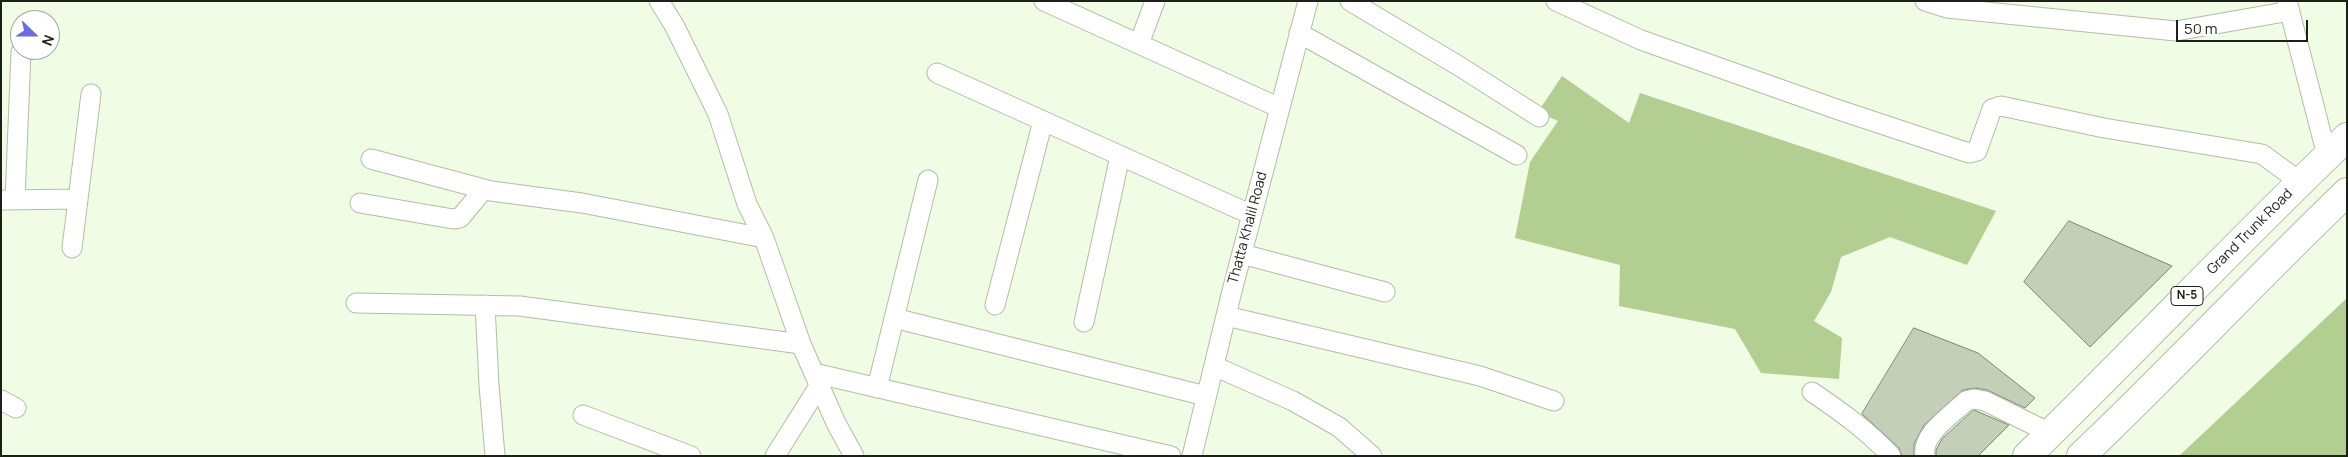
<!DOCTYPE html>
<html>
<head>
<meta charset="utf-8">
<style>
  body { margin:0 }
  #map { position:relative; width:2348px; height:457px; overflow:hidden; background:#f0fce4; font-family:Manrope,sans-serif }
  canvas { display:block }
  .frame { position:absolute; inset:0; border:2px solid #1c2018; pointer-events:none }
  .north { position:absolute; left:10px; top:10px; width:50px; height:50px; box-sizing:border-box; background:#fff; border:1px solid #a4a6a3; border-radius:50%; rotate:112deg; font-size:14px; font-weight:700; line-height:20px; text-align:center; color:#1c2018 }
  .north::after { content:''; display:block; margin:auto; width:18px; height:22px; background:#686ce6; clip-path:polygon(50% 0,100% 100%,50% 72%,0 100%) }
  .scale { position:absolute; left:2176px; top:20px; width:132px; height:22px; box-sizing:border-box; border:2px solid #1c2018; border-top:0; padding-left:6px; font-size:15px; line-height:18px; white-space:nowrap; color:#1c2018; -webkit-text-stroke:4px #fff; paint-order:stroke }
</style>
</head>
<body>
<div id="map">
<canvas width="2348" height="457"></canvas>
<div class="frame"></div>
<div class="north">N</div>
<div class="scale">50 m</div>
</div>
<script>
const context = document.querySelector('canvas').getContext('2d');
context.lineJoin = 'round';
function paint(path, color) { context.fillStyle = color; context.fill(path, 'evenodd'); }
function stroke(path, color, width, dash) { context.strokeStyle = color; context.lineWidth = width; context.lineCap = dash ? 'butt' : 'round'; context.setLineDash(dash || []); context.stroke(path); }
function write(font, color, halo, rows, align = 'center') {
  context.font = font + ' Manrope,sans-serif'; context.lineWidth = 5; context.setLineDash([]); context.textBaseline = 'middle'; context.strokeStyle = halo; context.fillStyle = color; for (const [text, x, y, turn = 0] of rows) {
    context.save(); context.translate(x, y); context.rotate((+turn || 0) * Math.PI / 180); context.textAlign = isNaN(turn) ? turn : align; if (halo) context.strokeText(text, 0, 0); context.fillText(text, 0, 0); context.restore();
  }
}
const green = new Path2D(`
  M1562,76l67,47 11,-30 356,118 -29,54 -77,-28 -49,20 -10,35 -17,29 28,17 -3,41 -78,-6 -26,-44 -116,-23 1,-41 -105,-27 15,-76 28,-41 -20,-9z
  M2347,298v158h-168z`);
const building = new Path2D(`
  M2069,221l103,45 -82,81 -66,-65z
  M1914,328l64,25 57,45 -10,10 -38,-18 -11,-2 -13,2 -39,35 -10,19v12h-12l-3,-8 -37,-34z
  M1974,410l35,15 -31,31h-42v-6l6,-11z`);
const minor = new Path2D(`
  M659,1l15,24 44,89 29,90 17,34 37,106 35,79 18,33
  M1044,1l236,107
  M1350,1l109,65 80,51
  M1556,1l85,39 198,70 130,43 8,-2 15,-42 9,-3 103,22 158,26 38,28
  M1925,1l22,7 229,23 114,-20
  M2287,1l40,155
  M1299,33l218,122
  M1139,44l16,-43
  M937,73l315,142
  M371,159l120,32 91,12 182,35
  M1,200l77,-1
  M15,200l6,-148
  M360,203l93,16 7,-1 24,-29
  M72,248l19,-154
  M1242,254l143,38
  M356,303l164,3 281,38
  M485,305l4,80 6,71
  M995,305l48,-184
  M1226,316l254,60 74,25
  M894,318l312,78
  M1084,322l36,-166
  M1214,366l79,35 46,26 33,29
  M814,373l357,83
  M877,388l51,-208
  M1812,392c28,19 56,39 79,64
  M1,400l15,8
  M583,415l108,41
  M775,456l44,-70
  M1192,456l40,-165 76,-290
  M1925,456c-4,-22 27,-41 41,-55l8,-2 11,2 65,32`);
const highway = new Path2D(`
  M2027,456c108,-105 211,-215 320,-319
  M2081,456c91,-86 176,-178 266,-264`);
const shields = [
  [2187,296,32]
];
const shieldNames = [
  ["N-5",2187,296]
];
const streetNames = [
  ["Thatta Khalil Road",1248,228,-75],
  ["Grand Trunk Road",2250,232,-45]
];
paint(green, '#b2ce90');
paint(building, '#c4cfb8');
stroke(building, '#7c8671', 1);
stroke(minor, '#b3bda7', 21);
stroke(highway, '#b3bda7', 30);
stroke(minor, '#fff', 19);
stroke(highway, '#fff', 28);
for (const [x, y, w] of shields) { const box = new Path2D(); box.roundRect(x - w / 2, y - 9.5, w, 19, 4); context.fillStyle = '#fff'; context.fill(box); stroke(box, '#1c2018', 1); }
write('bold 12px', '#1c2018', null, shieldNames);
write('14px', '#1c2018', '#fff', streetNames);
</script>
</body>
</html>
